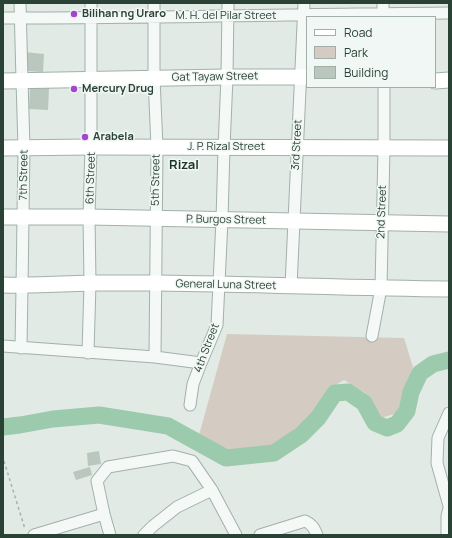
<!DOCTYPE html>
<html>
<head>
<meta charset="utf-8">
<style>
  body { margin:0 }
  #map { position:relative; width:452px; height:538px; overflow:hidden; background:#e1eae5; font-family:Manrope,sans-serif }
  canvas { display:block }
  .frame { position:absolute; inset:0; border:4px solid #294235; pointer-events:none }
  .legend { position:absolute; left:306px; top:16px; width:130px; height:72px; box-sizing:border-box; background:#f1f7f4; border:1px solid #a1afa8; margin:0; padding:5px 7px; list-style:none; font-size:12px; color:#294235 }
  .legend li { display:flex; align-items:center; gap:8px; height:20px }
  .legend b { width:20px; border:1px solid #a1afa8 }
</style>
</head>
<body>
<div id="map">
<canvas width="452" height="538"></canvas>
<div class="frame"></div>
<ul class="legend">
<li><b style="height:5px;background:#fff"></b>Road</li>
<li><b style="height:11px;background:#d4ccc2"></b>Park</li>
<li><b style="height:11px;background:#b9c7bf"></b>Building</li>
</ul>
</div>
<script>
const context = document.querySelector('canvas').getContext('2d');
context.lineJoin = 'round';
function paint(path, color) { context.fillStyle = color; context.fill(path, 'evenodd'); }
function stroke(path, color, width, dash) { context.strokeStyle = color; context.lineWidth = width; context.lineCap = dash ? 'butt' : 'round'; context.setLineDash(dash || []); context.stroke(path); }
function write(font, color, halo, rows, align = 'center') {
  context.font = font + ' Manrope,sans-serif'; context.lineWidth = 3; context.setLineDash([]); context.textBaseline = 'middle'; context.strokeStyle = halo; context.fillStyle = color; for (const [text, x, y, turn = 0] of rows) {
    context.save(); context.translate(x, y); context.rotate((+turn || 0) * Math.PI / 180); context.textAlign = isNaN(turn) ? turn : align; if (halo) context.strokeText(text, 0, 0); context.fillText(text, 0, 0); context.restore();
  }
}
const green = new Path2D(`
  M227,334l177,4 9,29 -16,46 -19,6 -13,-26 -21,-13 -17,10 -13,25 -16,17 -27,15 -43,7 -29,-19z`);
const river = new Path2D(`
  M3,427l17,-2 33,-6 46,-4 69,11 58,32 48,-5 27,-18 17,-17 17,-25 13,-1 16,11 11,20 12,5 10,-4 10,-13 4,-19 9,-19 13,-9 16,-4`);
const building = new Path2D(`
  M24,52l20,2 -1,18 -17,-1z
  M30,86l19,2 -1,22 -19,-1z
  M99,451l2,13 -13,2 -1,-13z
  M90,467l2,8 -16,5 -3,-8z`);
const path = new Path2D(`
  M4,461l21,68`);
const street = new Path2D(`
  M20,3l2,77 2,68 -2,138 -1,62
  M154,3v75l3,69 -2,210
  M383,17v-14
  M3,18c149,0 297,-4 446,-5
  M291,286l13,-283
  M372,336l9,-48 3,-140v-61
  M3,346l152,11 46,6
  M88,353l2,-70 -1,-66 2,-70v-144
  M190,405l3,-21 8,-21 16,-38 5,-105 2,-72 3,-71 1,-74
  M449,413l-11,25 -1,25 12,43
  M34,535l70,-21
  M110,535l-6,-21 -7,-33 11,-14 65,-11 19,5 20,29 24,45
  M144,535l9,-9 24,-19 35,-17
  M260,535l45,-14c7,3 9,7 12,14
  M447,535v-19l2,-8`);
const secondary = new Path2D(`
  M3,81l224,-4h80
  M435,81l14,-1
  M3,148l88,-1 358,1
  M3,217h86l360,7
  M3,285c29,1 59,-1 88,-2 22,0 44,0 67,0 97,1 194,5 291,6`);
const markers = [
  [74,14,4,"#a246cf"],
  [74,89,4,"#a246cf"],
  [85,137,4,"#a246cf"]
];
const poiNames = [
  ["Bilihan ng Uraro",82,14],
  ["Mercury Drug",82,89],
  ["Arabela",93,137]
];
const streetNames = [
  ["M. H. del Pilar Street",226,16],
  ["Gat Tayaw Street",215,77,-1],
  ["3rd Street",297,145,-87],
  ["J. P. Rizal Street",226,147],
  ["7th Street",24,175,-89],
  ["6th Street",91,178,-88],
  ["5th Street",156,180,-89],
  ["2nd Street",382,212,-88],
  ["P. Burgos Street",226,220,1],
  ["General Luna Street",226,285,1],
  ["4th Street",207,348,-69]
];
const quarterNames = [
  ["Rizal",184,165]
];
paint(green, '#d4ccc2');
stroke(river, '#9ccaac', 17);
paint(building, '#b9c7bf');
stroke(street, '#a2b1a9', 13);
stroke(secondary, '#a2b1a9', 17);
stroke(path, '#a7b3ad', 1.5, [3, 3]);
stroke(street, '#f4f8f6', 11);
stroke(secondary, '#fff', 15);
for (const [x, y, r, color] of markers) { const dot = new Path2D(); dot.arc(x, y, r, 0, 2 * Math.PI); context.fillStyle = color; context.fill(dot); stroke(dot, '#f1f7f4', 1.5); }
write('bold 11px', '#294235', '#f1f7f4', poiNames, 'left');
write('11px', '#294235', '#f1f7f4', streetNames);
write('bold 13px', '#1c3327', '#f1f7f4', quarterNames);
</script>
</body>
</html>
